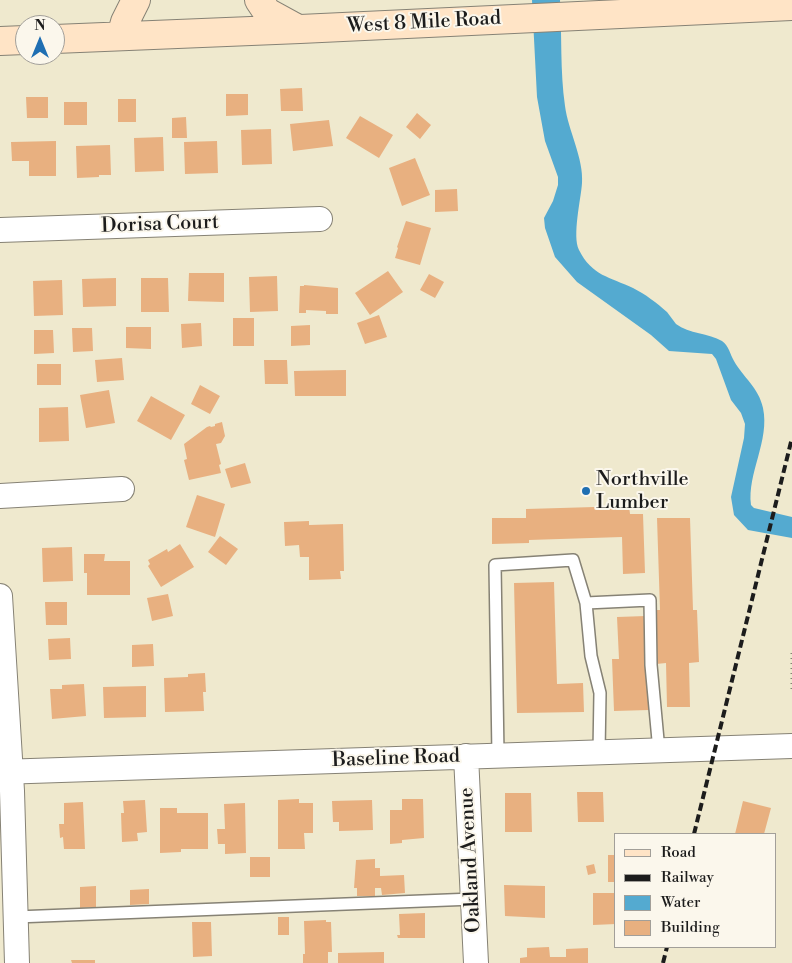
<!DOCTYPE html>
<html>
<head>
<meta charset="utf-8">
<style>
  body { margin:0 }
  #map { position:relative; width:792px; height:963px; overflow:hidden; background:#efe9ce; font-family:"Libre Bodoni",serif }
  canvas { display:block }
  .legend { position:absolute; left:614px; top:833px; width:162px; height:115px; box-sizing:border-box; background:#fbf7ec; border:1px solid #a29f99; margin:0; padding:6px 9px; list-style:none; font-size:15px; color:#1c1c1c }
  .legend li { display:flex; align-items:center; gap:10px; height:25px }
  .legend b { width:25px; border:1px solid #a29f99 }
  .north { position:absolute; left:15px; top:15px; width:50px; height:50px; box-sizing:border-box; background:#fbf7ec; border:1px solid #a29f99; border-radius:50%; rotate:0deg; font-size:14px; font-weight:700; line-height:20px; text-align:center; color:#1c1c1c }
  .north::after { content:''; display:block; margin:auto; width:18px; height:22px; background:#1f6fb2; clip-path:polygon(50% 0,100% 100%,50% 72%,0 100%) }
</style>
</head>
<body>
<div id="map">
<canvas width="792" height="963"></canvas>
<ul class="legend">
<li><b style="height:6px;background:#ffe4c6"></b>Road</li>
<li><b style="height:6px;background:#1c1c1c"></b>Railway</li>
<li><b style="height:14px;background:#54aad0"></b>Water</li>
<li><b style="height:14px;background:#e8b080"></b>Building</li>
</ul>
<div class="north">N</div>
</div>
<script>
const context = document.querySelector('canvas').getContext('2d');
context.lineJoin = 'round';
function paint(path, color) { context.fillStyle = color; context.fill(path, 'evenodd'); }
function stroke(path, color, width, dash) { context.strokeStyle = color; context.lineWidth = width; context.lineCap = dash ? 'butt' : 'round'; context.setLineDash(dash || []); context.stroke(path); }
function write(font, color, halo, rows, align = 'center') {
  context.font = font + ' "Libre Bodoni",serif'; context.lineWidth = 4; context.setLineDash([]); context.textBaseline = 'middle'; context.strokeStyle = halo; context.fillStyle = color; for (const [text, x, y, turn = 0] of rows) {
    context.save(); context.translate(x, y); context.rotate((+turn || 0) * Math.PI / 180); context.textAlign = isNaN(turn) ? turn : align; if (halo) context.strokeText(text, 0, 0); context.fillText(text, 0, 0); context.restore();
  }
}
const water = new Path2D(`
  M532,0h28c2,35 0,71 5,106 3,24 19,53 17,77 -1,16 -10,53 -3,67 13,26 31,27 54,38 12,6 24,15 34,24 3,4 6,8 9,12 13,10 33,9 46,17 7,5 8,13 12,20 9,16 25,27 29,47 7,33 -16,65 -12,97l3,3 38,9v21l-44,-8 -14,-15 -3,-18 13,-59 1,-14 -4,-11 -10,-13 -15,-41 -4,-5 -43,-3 -18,-16 -74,-53 -22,-25 -10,-29 -1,-10 9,-17 5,-16v-8l-13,-36 -8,-44z`);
const building = new Path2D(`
  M302,88l1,23h-22l-1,-22z
  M226,94h22v21l-22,1z
  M26,97h22v21h-21z
  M118,99h18v23h-18z
  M64,102h23v23h-23z
  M417,113l14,12 -11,14 -14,-12z
  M360,116l33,19 -14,23 -33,-20z
  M186,117l1,21h-15v-20z
  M329,120l4,26 -40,5 -3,-27z
  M271,129l1,35 -30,1 -1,-35z
  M163,137l1,34 -29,1 -1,-34z
  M56,141v35h-27v-15h-17l-1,-19z
  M217,141l1,32 -33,1 -1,-32z
  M110,145l1,30h-12v2l-22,1 -1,-32z
  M415,158l15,37 -28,11 -13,-38z
  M457,189l1,22 -23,1v-22z
  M406,221l25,7 -11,37 -25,-7 3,-10 -1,-1z
  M388,271l15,21 -33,23 -15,-22z
  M189,273h35v29l-36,-1z
  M429,274l15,8 -9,16 -15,-8z
  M277,276l1,35 -28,1 -1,-35z
  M116,278v28l-33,1 -1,-28z
  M141,278h27l1,34h-28z
  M62,280l1,35 -29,1 -1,-35z
  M304,285l34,3v26h-12v-3l-20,-1v3h-7l1,-27h4z
  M379,315l8,22 -22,7 -8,-21z
  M233,318h21v28h-21z
  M201,323l1,23 -20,2 -1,-24z
  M310,325v20l-19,1v-20z
  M126,327h25v22l-25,-1z
  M72,328h20l1,23 -20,1z
  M34,330h19l1,23 -20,1z
  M122,358l2,22 -27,2 -2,-22z
  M264,360h23l1,24h-23z
  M37,364h24v21h-24z
  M346,370v26h-51l-1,-25z
  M200,385l20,11 -10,18 -19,-10z
  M109,390l6,33 -29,5 -6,-33z
  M151,396l34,19 -14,25 -34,-19z
  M68,407l1,34 -30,1v-34z
  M222,422l3,14 -4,7 -5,1 5,20 -2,1 2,8 -32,7 -5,-20 3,-1 -3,-15 23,-17 3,-1 1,1 4,-1v-2z
  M245,463l6,20 -20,5 -6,-19z
  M197,495l28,9 -10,33 -29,-10z
  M629,506l1,8h13l2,59 -22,1 -1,-37 -93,3v3l-37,1v-26h34v-9z
  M657,518h33l3,92h4l2,52 -10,1 1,44h-23l-1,-44 -10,1 -1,-54h5z
  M309,521v4l34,-1 1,47h-4l1,8 -32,1v-23h-9l-1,-12 -14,1 -1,-24z
  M220,536l18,13 -12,16 -18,-13z
  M180,544l14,23 -33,20 -13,-21 2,-2 -2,-4 19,-11 1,3z
  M72,547l1,34 -30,1 -1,-34z
  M84,554h21l-1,7h26v34h-43v-22h-3z
  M554,582l3,102 26,-1 1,29 -67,1 -3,-130z
  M168,594l5,22 -21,5 -5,-23z
  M45,602h22v23h-21z
  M646,616l3,94 -35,1 -2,-52h7l-2,-42z
  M70,638l1,21 -22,1 -1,-21z
  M153,644l1,22 -22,1v-22z
  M205,673l1,19h-3l1,19 -39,1 -1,-34 24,-1v-3z
  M84,684l2,32 -34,3 -2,-30h12v-4z
  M146,686v31l-42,1 -1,-31z
  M577,792h26l1,30h-26z
  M505,793h26l1,39h-27z
  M299,799v4h14v30h-9l1,16h-27v-49z
  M402,799h21l1,39 -22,2v3l-12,1v-34h12z
  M145,800l2,32 -10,1 1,8 -16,1 -1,-29h3l-1,-12z
  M372,800l1,30 -34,1v-9h-6l-1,-21z
  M743,801l28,7 -7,26h-29z
  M83,802l2,47h-21l-1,-12 -3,1 -1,-14h5v-21z
  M245,803l1,50 -21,1v-10h-7l-1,-15h8l-1,-25z
  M160,808h17v5h31v36h-27v3l-21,1z
  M608,855h8v27h-8z
  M250,857h20v20h-20z
  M375,859v9h5v8l24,-1 1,18 -23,2 -1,-7h-6v8h-18v-8h-3l2,-28z
  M594,864l2,9 -8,2 -2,-9z
  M504,885l41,1v32l-40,-2z
  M96,886v21l-16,1v-21z
  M149,889v15l-19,1v-15z
  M593,893h23v31l-23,1z
  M425,913v25h-27l-1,-3h3l-1,-21z
  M278,917h11v18h-11z
  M326,920v2h5l1,30h-4v11h-25v-9h2l-1,-33z
  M192,922h19l1,34 -19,1z
  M549,947l1,10h16v-8l22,-1v15h-68v-5l7,-1v-9z
  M384,952v11h-46v-10z
  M71,960h24v3h-23z`);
const path = new Path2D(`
  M792,653v40`);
const lane = new Path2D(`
  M599,752l1,-59 -9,-37 -5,-53 64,-3 1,65 8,86
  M498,755l-3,-190 78,-5 13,43
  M16,917l457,-18`);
const street = new Path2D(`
  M0,230l320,-11
  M0,496l122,-7
  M0,596l12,195 5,172
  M466,756l10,207
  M0,772l792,-26`);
const secondary = new Path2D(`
  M259,0l8,12 31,17
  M121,36l4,-14 11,-22
  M55,39l245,-10 492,-23
  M0,41l25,-1`);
const rail = new Path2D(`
  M694,834l98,-396
  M663,963l4,-16`);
const markers = [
  [586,491,5,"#1f6fb2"]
];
const streetNames = [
  ["West 8 Mile Road",424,23,-3],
  ["Dorisa Court",160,225,-2],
  ["Baseline Road",396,759,-2],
  ["Oakland Avenue",471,860,-93]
];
const poiNames = [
  ["Northville",596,480],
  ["Lumber",596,503]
];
paint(water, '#54aad0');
paint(building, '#e8b080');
stroke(lane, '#868275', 14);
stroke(street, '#868275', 26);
stroke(secondary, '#868275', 30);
stroke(path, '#868275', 3, [1, 4]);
stroke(lane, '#fff', 11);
stroke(street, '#fff', 24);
stroke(secondary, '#ffe4c6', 28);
stroke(rail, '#1c1c1c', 4, [8, 4]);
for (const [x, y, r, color] of markers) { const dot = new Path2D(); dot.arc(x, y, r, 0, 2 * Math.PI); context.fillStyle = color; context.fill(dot); stroke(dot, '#fbf7ec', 2); }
write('20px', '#1c1c1c', '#fbf7ec', streetNames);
write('20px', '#1c1c1c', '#fbf7ec', poiNames, 'left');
</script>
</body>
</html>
